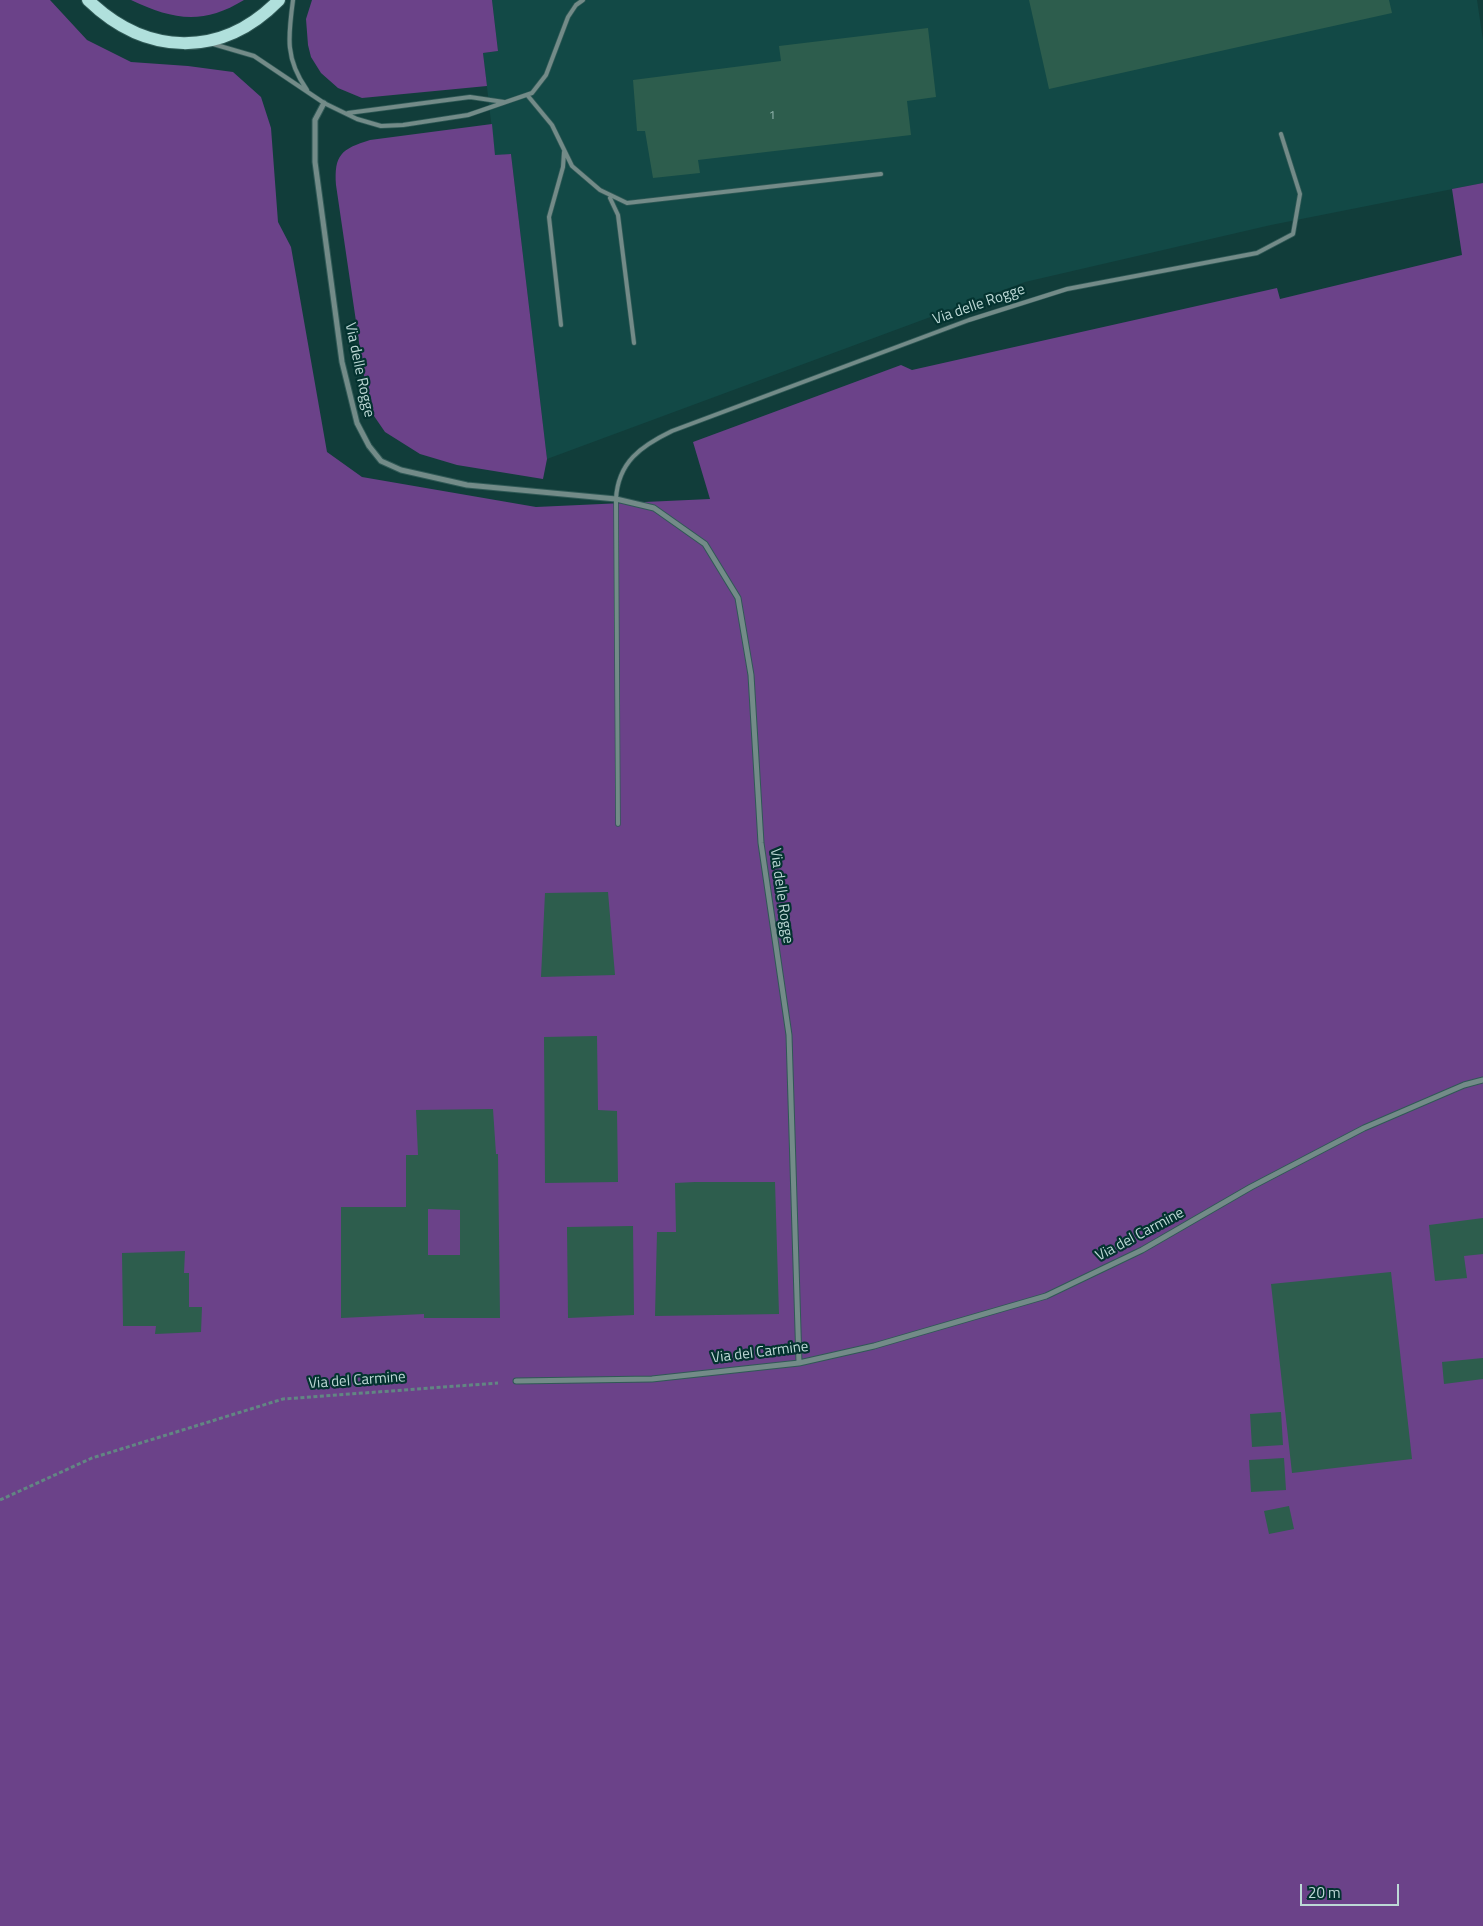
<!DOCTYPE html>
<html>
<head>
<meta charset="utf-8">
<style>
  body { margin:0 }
  #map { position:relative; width:1483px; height:1926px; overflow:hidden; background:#113d3a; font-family:"Titillium Web",sans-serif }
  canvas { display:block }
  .scale { position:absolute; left:1300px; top:1884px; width:99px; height:22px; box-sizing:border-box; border:2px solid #bdd9d6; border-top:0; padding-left:6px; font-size:15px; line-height:18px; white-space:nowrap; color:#bdd9d6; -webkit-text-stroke:4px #043330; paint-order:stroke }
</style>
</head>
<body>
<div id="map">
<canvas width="1483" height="1926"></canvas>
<div class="scale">20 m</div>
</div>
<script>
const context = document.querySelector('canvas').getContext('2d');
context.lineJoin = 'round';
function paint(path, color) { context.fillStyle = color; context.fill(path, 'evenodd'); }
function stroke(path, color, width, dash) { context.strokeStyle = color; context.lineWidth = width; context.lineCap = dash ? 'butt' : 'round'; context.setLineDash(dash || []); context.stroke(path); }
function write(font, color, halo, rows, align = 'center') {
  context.font = font + ' "Titillium Web",sans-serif'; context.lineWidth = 4.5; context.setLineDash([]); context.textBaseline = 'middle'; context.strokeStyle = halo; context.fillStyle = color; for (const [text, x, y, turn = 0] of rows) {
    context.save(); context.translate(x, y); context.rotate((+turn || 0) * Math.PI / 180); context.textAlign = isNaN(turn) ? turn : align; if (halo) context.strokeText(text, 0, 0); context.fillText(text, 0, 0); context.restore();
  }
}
const built = new Path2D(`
  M492,0h985l6,40v143l-212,42 -246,57 -478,177 -36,-305 -16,2 -12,-103 15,-2z`);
const green = new Path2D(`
  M0,0h50l37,40 44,22 57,4 45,6 28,25 10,31 7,94 13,25 36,205 35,25 174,30 174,-8 -17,-57 208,-77 11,5 365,-82 3,11 182,-44 -10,-66 31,-6v1743h-1483z
  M131,0h113c-41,25 -71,20 -113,0z
  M312,0h180l6,51 -15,2 4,33 -125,12 -24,-10 -17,-15 -10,-16 -3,-12 -2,-26z
  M492,124l3,31 16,-1 36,305 -4,20 -86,-14 -37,-11 -35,-22 -11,-16 -10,-40 -28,-191c-2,-30 5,-36 34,-45z`);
const building = new Path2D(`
  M1029,0h360l3,13 -343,76z
  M928,28l8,69 -29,4 4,34 -213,25 2,13 -47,5 -8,-47h-8l-4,-51 148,-19 -2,-15z
  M608,892l7,83 -74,2 4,-84z
  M597,1036l1,74 19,1 1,71 -73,1 -1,-146z
  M493,1109l3,45h2l2,164h-76v-4l-83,4v-111h65v-52h12l-2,-45zM428,1209l32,1v45h-32z
  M695,1182h80l4,132 -124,2 2,-84h19l-1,-49z
  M1483,1218v36l-19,2 3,22 -32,3 -6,-56z
  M633,1226l1,89 -66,3 -1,-91z
  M185,1251l-1,22h5v34h13l-1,25 -46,2 1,-8h-33l-1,-73z
  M1391,1272l21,187 -120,14 -21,-189z
  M1483,1358v21l-39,5 -2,-22z
  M1281,1412l2,33 -31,2 -2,-33z
  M1284,1458l2,32 -35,2 -2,-32z
  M1289,1506l5,23 -25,5 -5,-23z`);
const path = new Path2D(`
  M0,1500l92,-42 191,-59 215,-16`);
const service = new Path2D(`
  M293,0c-5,37 -8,59 14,90
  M213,44l41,12 70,47 33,16 24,7 22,-1 65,-10 64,-22 14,-18 22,-58 8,-12 7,-5
  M528,96l24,29 20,41 28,24 27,13 254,-29
  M348,113l122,-16 34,5
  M610,198l8,17 16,128
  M561,325l-12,-108 14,-50 1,-15
  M618,824l-2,-325c2,-37 25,-53 56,-68l297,-111 98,-31 190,-36 36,-19 7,-40 -19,-60`);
const minor = new Path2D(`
  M324,103l-9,17v42l27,200 15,61 12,23 12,15 20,9 66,15 149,14 38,9 51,36 33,54 13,77 10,168 28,192 10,328
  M516,1381l136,-2 147,-16 75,-17 172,-50 96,-46 109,-63 113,-59 100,-43 19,-5`);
const primary = new Path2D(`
  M88,0c58,56 133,59 191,0`);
const numberNames = [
  ["1",772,116]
];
const streetNames = [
  ["Via delle Rogge",979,305,-19],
  ["Via delle Rogge",359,370,78],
  ["Via delle Rogge",781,896,82],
  ["Via del Carmine",1140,1235,-28],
  ["Via del Carmine",760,1353,-7],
  ["Via del Carmine",357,1381,-4]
];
paint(built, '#124946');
paint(green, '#6b4289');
paint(building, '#2d5d4d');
stroke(service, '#305956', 5.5);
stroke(minor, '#305956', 7);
stroke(primary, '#305956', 14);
stroke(path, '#628683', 3, [4, 2.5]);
stroke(service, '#738b88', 4);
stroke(minor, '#738b88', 5);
stroke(primary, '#b0e0dc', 12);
write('12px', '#99bab4', null, numberNames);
write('15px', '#bdd9d6', '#043330', streetNames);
</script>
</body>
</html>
